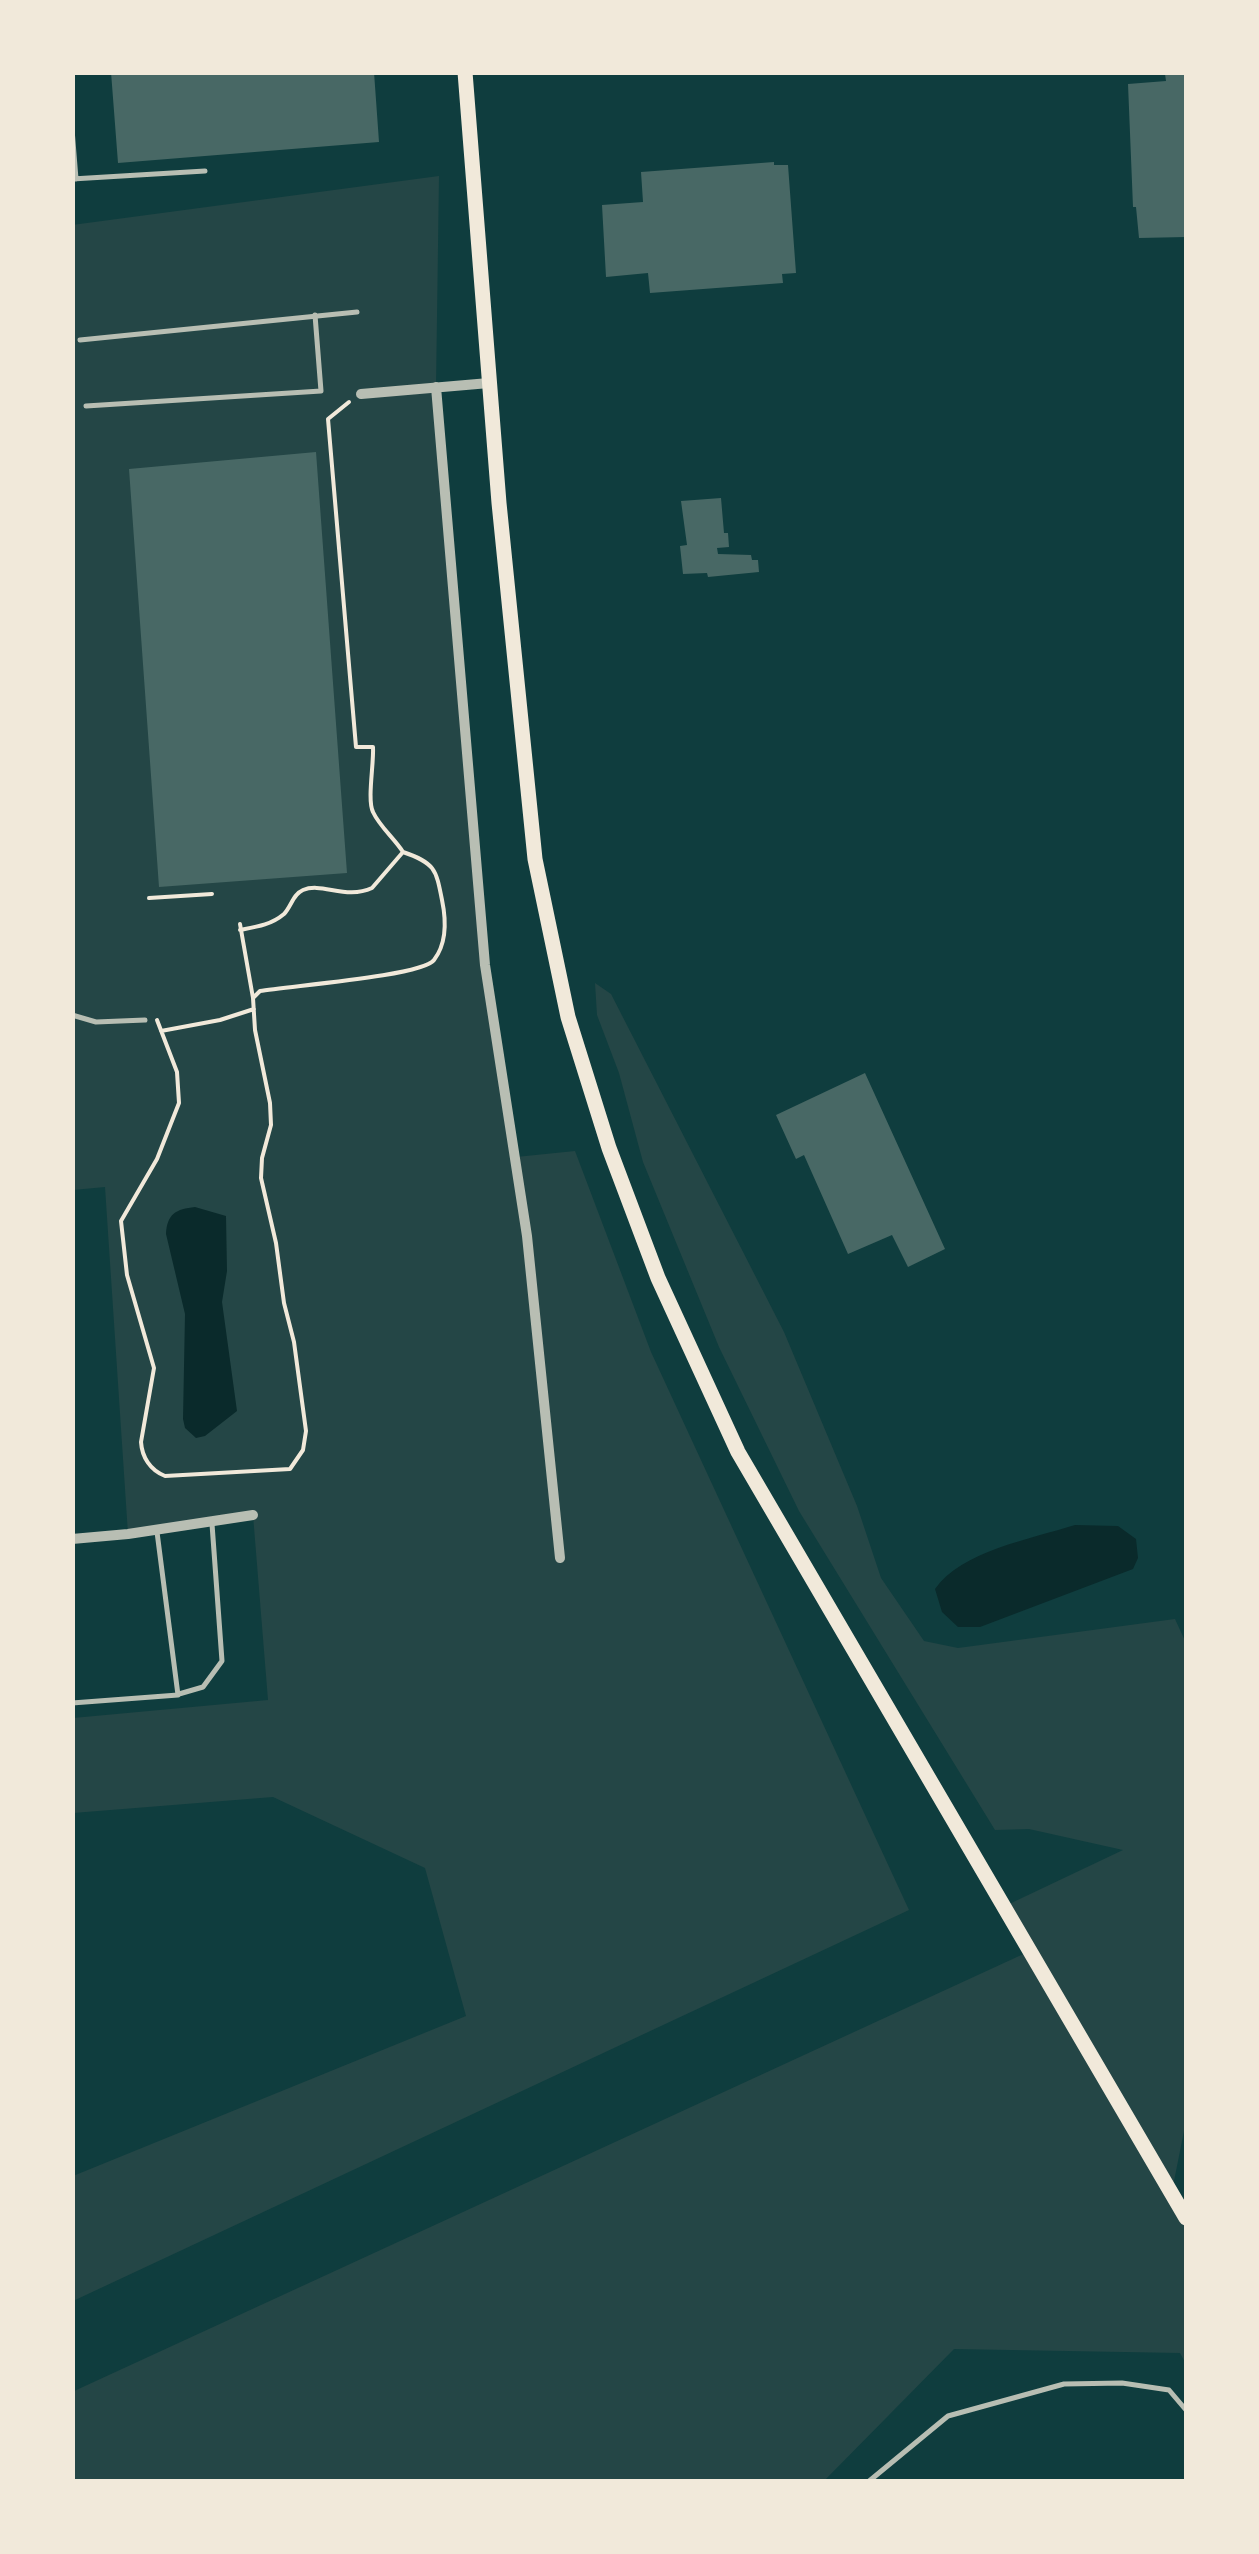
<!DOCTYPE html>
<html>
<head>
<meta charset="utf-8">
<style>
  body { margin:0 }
  #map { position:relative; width:1259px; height:2554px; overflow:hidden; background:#0f3d3e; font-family:Raleway,sans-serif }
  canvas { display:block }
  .frame { position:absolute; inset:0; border:75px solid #f1e9da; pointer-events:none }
</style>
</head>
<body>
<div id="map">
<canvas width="1259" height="2554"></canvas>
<div class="frame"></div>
</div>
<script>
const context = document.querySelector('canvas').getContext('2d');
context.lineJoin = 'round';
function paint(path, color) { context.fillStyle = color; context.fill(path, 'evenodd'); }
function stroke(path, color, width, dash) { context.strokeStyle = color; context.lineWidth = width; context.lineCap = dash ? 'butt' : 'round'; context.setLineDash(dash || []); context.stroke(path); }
const green = new Path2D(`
  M439,176l-3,211 49,578 31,192 59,-6 76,201 258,558 -836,391v-125l393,-160 -41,-148 -152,-71 -200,16v-95l195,-18 -15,-185 -125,19 -23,-347 -32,3 -1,-965z
  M595,983l16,11 173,338 73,174 24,72 43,63 34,7 217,-29 11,24v478l-14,70 14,27v146l-6,-11 -226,-4 -131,133 -750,-1 -1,-89 958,-441 -25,-45 118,-56 -94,-21 -34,1 -196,-319 -80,-164 -76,-185 -24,-89 -22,-58z`);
const water = new Path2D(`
  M195,1207l31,9 1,55 -5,31 15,109 -32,25 -9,2 -11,-10 -2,-9 2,-105 -19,-80c1,-20 10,-25 29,-27z
  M1075,1525l43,1 18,13 2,19 -5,11 -153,58h-22l-16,-15 -7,-23c26,-38 96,-50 140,-64z`);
const building = new Path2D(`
  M111,72h263l5,70 -261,21z
  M1186,72v165l-47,1 -3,-31h-3l-5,-123 38,-3 -1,-7z
  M774,162v3h14l8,108 -14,1 1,9 -133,10 -2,-20 -42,4 -4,-72 41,-3 -2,-30z
  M316,452l31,421 -188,14 -30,-418z
  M721,498l3,35h4l1,14 -12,1 1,6 33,1 1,5h6l1,12 -51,5 -1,-4 -24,1 -3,-28 7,-1 -6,-44z
  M865,1073l80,176 -37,18 -16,-32 -44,19 -44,-99 -8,4 -20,-44z`);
const path = new Path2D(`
  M349,402l-21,17 28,328h17c1,17 -6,53 0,65 7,15 21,26 30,40
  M149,898l63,-4
  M240,924l13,74
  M157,1020l20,52 2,31 -22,56 -36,62 6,54 27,93 -13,74c1,15 9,28 24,34l125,-7 13,-19 3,-19 -12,-89 -10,-39 -8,-60 -15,-65 1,-20 9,-33 -1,-22 -15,-73 -2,-32 7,-7c27,-5 163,-15 174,-31 13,-17 12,-41 8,-60 -6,-31 -7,-37 -39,-48l-31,36c-26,12 -50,-6 -69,2 -10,4 -12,17 -19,24 -13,11 -28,13 -44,16
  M161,1031l59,-11 34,-11`);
const service = new Path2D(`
  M72,129l4,50
  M72,179l133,-8
  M80,340l277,-28
  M86,406l235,-15 -6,-76
  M72,1015l24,7 49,-2
  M179,1694l24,-7 19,-26 -10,-137
  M72,1703l106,-8 -21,-163
  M868,2482l80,-66 116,-32 58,-1 47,7 17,20`);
const minor = new Path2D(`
  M436,387l49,578 42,271 33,322
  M361,394l128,-11
  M72,1539l56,-5 125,-19`);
const primary = new Path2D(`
  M465,72l34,431 36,356 33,158 41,131 49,130 80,174 448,766`);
paint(green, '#244646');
paint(water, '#0a2a2b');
paint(building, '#486865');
stroke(path, '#f1e9da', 4);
stroke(service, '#b8beb3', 5);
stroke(minor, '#b8beb3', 10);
stroke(primary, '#f1e9da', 15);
</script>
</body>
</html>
